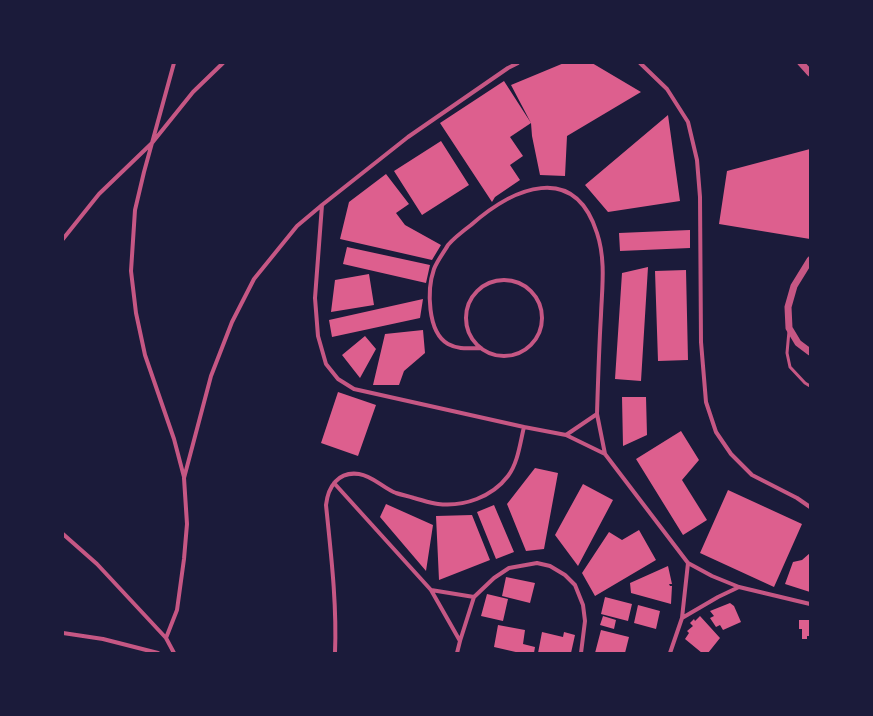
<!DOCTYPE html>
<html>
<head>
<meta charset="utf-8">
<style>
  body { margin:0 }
  #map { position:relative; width:873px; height:716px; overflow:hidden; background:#1b1b3a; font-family:Inter,sans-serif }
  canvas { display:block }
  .frame { position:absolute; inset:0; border:64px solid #1b1b3a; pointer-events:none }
</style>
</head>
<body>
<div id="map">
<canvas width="873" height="716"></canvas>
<div class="frame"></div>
</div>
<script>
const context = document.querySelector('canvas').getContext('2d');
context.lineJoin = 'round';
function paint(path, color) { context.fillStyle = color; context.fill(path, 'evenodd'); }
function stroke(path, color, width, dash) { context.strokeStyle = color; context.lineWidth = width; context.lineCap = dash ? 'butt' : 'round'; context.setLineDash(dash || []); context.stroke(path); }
const building = new Path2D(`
  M564,63h28l49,29 -74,44 -2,40 -25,-1 -8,-39 -1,-13 -20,-38z
  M504,81l27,42 -21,14 13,19 -13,9 10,15 -25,17 -3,5 -52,-79z
  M668,115l12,86 -72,11 -23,-27z
  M441,141l28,44 -47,30 -28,-44z
  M810,149v90l-91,-15 8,-53z
  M386,174l23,30 -13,9 9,12 36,20 -9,15 -92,-21 9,-37z
  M690,230v18l-70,3 -1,-18z
  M347,247l83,18 -4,18 -83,-19z
  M648,267l-7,114 -26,-2 7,-106z
  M686,270l2,90 -30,1 -3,-90z
  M369,274l5,31 -43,7 4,-32z
  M423,299l-3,19 -88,19 -3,-17z
  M423,330l2,23 -21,18 -5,14h-26l12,-51z
  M365,336l11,13 -16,29 -18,-23z
  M338,392l38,13 -18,51 -37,-13z
  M622,397h24l1,38 -24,11z
  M681,431l18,29 -17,20 25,40 -24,15 -47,-76z
  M535,468l23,5 -14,76 -18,2 -19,-47z
  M583,484l30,16 -35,66 -23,-31z
  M728,490l74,34 -28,63 -74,-34z
  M386,504l47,21 -7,46 -46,-54z
  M494,505l20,47 -18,7 -19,-47z
  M472,515l18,45 -51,20 -3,-64z
  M639,530l17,30 -61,36 -13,-23 27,-41 13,8z
  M810,553v39l-25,-8 8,-22 9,-2z
  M668,566l4,18h-3l1,2h2l-1,18 -40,-11 -1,-10z
  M506,577l29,6 -5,20 -28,-7z
  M487,594l21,5 -5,22 -22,-5z
  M605,597l27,7 -4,17 -27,-7z
  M730,603l4,3 7,16 -18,8 -3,-5 -4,2 -6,-9 4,-2 -4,-5z
  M638,605l22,6 -4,18 -22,-6z
  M603,616l13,4 -2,9 -14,-4z
  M700,616l20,22 -12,15h-6l-17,-14 4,-6 -2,-2 6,-5 -3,-3 4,-4 1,2z
  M799,620h11v16h-3v3h-5v-10h-3z
  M498,625l27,5 -2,14 12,3 -1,6h-14l-26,-6z
  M601,630l28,7 -4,16h-30z
  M542,632l21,5 1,-5 11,3 -4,18h-33z`);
const service = new Path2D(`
  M789,331l-2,22 3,14 15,16 5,3`);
const minor = new Path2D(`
  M174,63l-30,109 -9,38 -4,61 5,42 9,42 29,84 10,38
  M640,63l27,26 21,33 9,38 3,37 1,145 5,60 10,30 15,22 21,21 45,23 13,9
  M322,205l-7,93 3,38 8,28 12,15 16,10 170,38 42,8 39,19 83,109 -6,55 -12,35
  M63,239l36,-45 53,-51 41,-51 30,-29
  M466 318a38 38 0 1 1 76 0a38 38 0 1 1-76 0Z
  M481,348c-12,0 -22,2 -33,-4 -21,-12 -21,-55 -14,-75 3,-8 10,-17 14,-24 6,-7 15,-14 23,-20 42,-37 103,-64 126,8 9,27 5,55 4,82 -2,33 -3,66 -4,99l-31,21
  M597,414l8,40
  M334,483l97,107 29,51
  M63,534l34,30 69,74 8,15
  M688,563l24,13 27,11 71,17
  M431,590l43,7
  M682,618l36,-21 21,-10
  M63,633l40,6 55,14
  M166,638l11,-28 7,-51 3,-35 -3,-46 27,-102 21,-54 22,-43 43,-53 25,-21 86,-68 100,-69 10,-5
  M335,653c2,-49 -4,-99 -9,-148 2,-18 12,-34 33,-31 14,2 24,14 37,19 6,2 12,3 18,5 8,2 16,5 24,6 26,3 54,-7 70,-28 10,-13 12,-33 16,-49
  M457,653l3,-12 14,-44 20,-19 15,-10 28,-5 13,3 15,9 10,10 8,20 2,16 -4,32`);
const tertiary = new Path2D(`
  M801,63l9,10
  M810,260l-16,26 -6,21 1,21 9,15 12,9`);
paint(building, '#dd5f8e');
stroke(service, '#c65784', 3);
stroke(minor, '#c65784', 4);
stroke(tertiary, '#c65784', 7);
</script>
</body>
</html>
